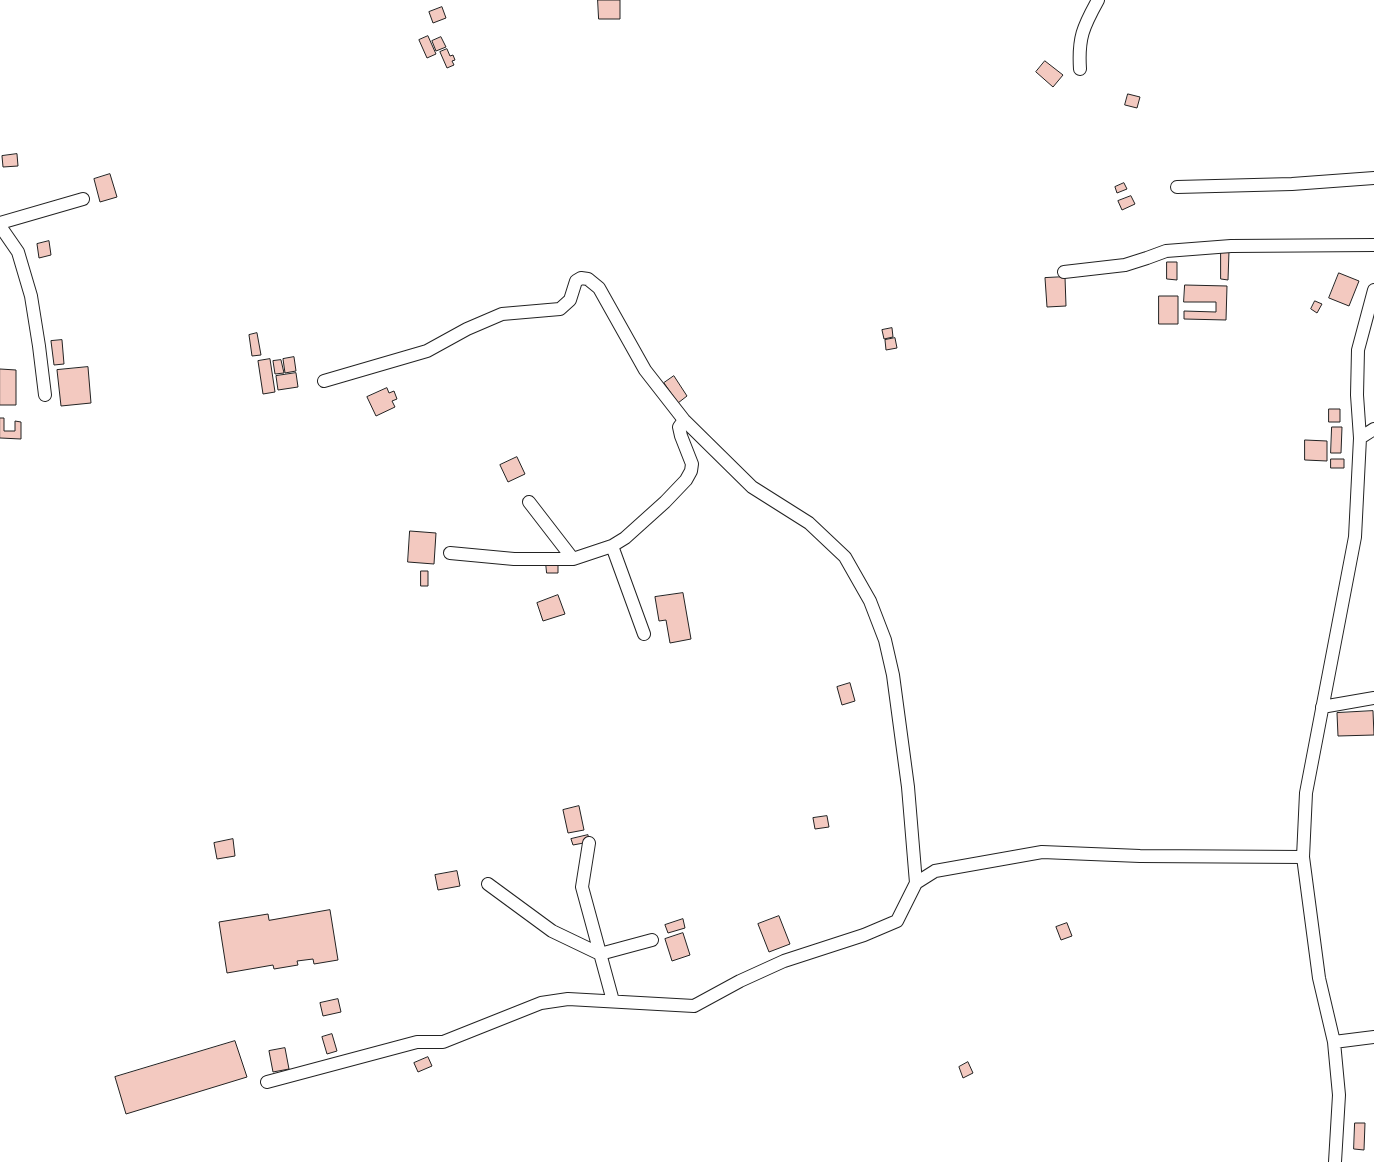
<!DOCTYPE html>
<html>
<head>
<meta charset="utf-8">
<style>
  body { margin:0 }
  canvas { display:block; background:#fff }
</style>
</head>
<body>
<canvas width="1374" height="1162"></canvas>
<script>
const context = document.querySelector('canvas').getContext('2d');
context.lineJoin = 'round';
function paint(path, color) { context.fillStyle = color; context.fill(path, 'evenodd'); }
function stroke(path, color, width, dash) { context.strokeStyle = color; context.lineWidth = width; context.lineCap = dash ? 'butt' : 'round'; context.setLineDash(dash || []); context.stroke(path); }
const building = new Path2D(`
  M598,0h22v19h-21z
  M442,7l4,11 -13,5 -4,-11z
  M428,36l8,18 -9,4 -8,-18z
  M441,37l5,10 -10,4 -4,-10z
  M447,49l3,7 3,-1 2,5 -3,1 2,4 -7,3 -7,-16z
  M1045,61l18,14 -10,12 -17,-15z
  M1128,94l12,3 -3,11 -12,-3z
  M17,154l1,12 -15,1 -1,-11z
  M110,174l7,23 -17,5 -6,-23z
  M1124,183l3,6 -10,4 -2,-6z
  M1131,196l4,8 -13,6 -4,-9z
  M49,241l2,14 -12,3 -2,-14z
  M1221,251h8l-1,29 -7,-1z
  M1167,262h10v18l-10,-1z
  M1339,273l20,8 -10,25 -20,-8z
  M1065,277l1,29 -19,1 -2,-29z
  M1185,285l42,1 -1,34 -42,-1v-8l32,1v-10h-32z
  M1159,296h19v28h-19z
  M1315,301l7,3 -5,9 -6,-4z
  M892,328l1,9 -9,2 -2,-9z
  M257,333l4,22 -9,1 -3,-21z
  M895,338l2,10 -11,2 -1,-10z
  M62,340l2,24 -10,1 -3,-24z
  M294,357l2,14 -11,2 -2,-14z
  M270,359l5,33 -12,2 -5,-33z
  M281,360l3,13 -9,1 -2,-13z
  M88,367l3,36 -30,3 -4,-36z
  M0,369l16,1v35h-16z
  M296,373l2,14 -20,3 -2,-14z
  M674,376l13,20 -9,7 -14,-20z
  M387,388l2,5 5,-2 3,8 -5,2 3,6 -19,9 -9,-19z
  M1329,409h11v13h-11z
  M0,418h4v13h11v-10l6,1v17l-21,-1z
  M1332,427h10l-1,26h-10z
  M1305,440l22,1v20l-22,-1z
  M517,457l8,17 -17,8 -8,-17z
  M1331,459h13v9h-13z
  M410,531l26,2 -2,31 -26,-2z
  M546,563h12v10h-11z
  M421,571h7v15h-7z
  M683,593l8,46 -21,4 -4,-23 -7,1 -4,-24z
  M558,595l7,19 -22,7 -6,-18z
  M850,683l5,18 -13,4 -5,-18z
  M1373,711l1,24 -36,1 -1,-23z
  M579,806l5,24 -16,3 -5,-23z
  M827,816l2,11 -14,2 -2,-11z
  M588,835l1,7 -16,3 -2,-6z
  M233,839l2,17 -18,3 -3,-16z
  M457,871l3,15 -22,4 -3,-15z
  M330,910l8,50 -24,4 -1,-5 -16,2 1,4 -24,4 -1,-4 -46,8 -8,-51 49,-8 1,6z
  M779,916l11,28 -21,8 -11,-28z
  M683,919l2,9 -17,5 -3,-8z
  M1067,923l5,13 -11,4 -5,-13z
  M683,933l7,22 -18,6 -7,-22z
  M338,999l3,13 -18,4 -3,-13z
  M332,1034l5,17 -10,3 -5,-17z
  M235,1041l12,36 -121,37 -11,-37z
  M285,1048l4,21 -16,3 -4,-21z
  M428,1057l4,9 -14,6 -4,-9z
  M968,1062l5,11 -10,5 -4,-11z
  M1355,1123h10l-1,27 -10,-1z`);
const street = new Path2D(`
  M1080,69c-2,-31 3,-42 18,-69
  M1177,187l115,-3 82,-6
  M0,223l83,-24
  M0,226l18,26 13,44 8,50 6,49
  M1064,272l61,-7 22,-7 19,-7 65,-5 143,-1
  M324,381l103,-30 40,-22 35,-15 58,-5 10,-9 6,-19 5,-3 7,1 11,9 46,82 39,50 68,67 57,36 36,34 25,44 15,39 8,35 15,112 8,96
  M1360,438l14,-9
  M529,502l44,57
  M612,546l32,88
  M450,553l64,6h59l39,-13 13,-8 40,-36 21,-22 5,-9 1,-7 -11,-28 -2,-9 5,-7
  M1322,707l52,-9
  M589,843l-7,44 31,114
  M488,884l64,47 48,23 52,-14
  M1334,1042l40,-5
  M267,1082l150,-40h26l98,-39 27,-4 126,7 46,-25 44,-20 80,-26 33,-14 19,-38 19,-12 107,-19 98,4 163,1
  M1335,1162l4,-67 -5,-53 -15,-64 -16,-121 3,-64 49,-256 5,-99 -3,-43 1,-45 16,-60`);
paint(building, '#f3c9c0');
stroke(building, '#222', 1);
stroke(street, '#222', 14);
stroke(street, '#fff', 12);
</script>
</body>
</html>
